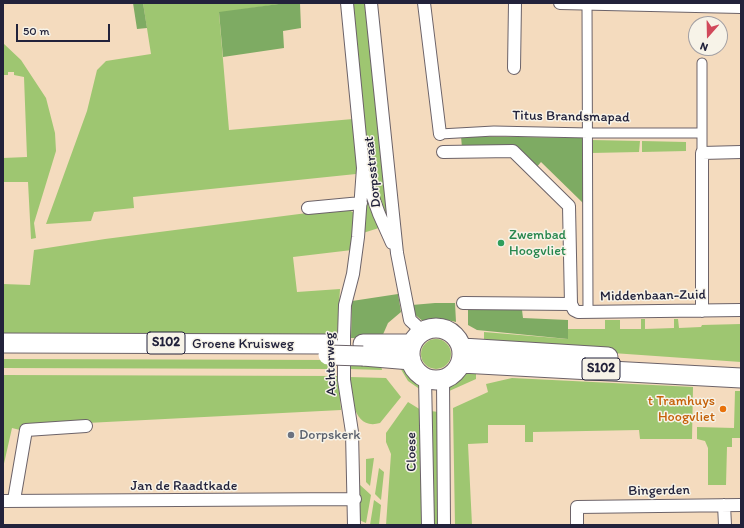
<!DOCTYPE html>
<html>
<head>
<meta charset="utf-8">
<style>
  body { margin:0 }
  #map { position:relative; width:744px; height:528px; overflow:hidden; background:#f4dbbe; font-family:Itim,sans-serif }
  canvas { display:block }
  .frame { position:absolute; inset:0; border:4px solid #22223b; pointer-events:none }
  .north { position:absolute; left:688px; top:16px; width:40px; height:40px; box-sizing:border-box; background:#f7f3e8; border:1px solid #a29fa3; border-radius:50%; rotate:200deg; font-size:11px; font-weight:700; line-height:16px; text-align:center; color:#22223b }
  .north::after { content:''; display:block; margin:auto; width:14px; height:18px; background:#d1495b; clip-path:polygon(50% 0,100% 100%,50% 72%,0 100%) }
  .scale { position:absolute; left:16px; top:24px; width:94px; height:18px; box-sizing:border-box; border:2px solid #22223b; border-top:0; padding-left:5px; font-size:12px; line-height:14px; white-space:nowrap; color:#22223b; -webkit-text-stroke:3px #f7f3e8; paint-order:stroke }
</style>
</head>
<body>
<div id="map">
<canvas width="744" height="528"></canvas>
<div class="frame"></div>
<div class="north">N</div>
<div class="scale">50 m</div>
</div>
<script>
const context = document.querySelector('canvas').getContext('2d');
context.lineJoin = 'round';
function paint(path, color) { context.fillStyle = color; context.fill(path, 'evenodd'); }
function stroke(path, color, width, dash) { context.strokeStyle = color; context.lineWidth = width; context.lineCap = dash ? 'butt' : 'round'; context.setLineDash(dash || []); context.stroke(path); }
function write(font, color, halo, rows, align = 'center') {
  context.font = font + ' Itim,sans-serif'; context.lineWidth = 3; context.setLineDash([]); context.textBaseline = 'middle'; context.strokeStyle = halo; context.fillStyle = color; for (const [text, x, y, turn = 0] of rows) {
    context.save(); context.translate(x, y); context.rotate((+turn || 0) * Math.PI / 180); context.textAlign = isNaN(turn) ? turn : align; if (halo) context.strokeText(text, 0, 0); context.fillText(text, 0, 0); context.restore();
  }
}
const green = new Path2D(`
  M143,3h143l-67,10 10,117 124,-11 3,34v21l-223,23 1,11 -40,4 -3,9 -45,3 41,-113 10,-41 9,-9 45,-7z
  M353,3h14l23,226 -23,-63z
  M3,43l18,17 25,38 9,35 1,18 -22,72 2,15 -5,1 -3,-57h-25v-24l24,-1 -3,-80 -10,-2v-3h-6v3h-5z
  M591,140l49,1 -1,11 -48,1z
  M642,141l44,1v9l-44,1z
  M366,187l16,40 -19,6z
  M346,208l8,5 -2,37 -59,7 4,35 43,-3 -3,50 -334,1v-56l27,1 4,-35 71,-11z
  M641,319h4v10l29,-1v-9h4l1,9 22,-1 1,-2 39,-1v38l-257,-18v-12l84,7v-10h37v-9h15v9h21z
  M421 354a15 15 0 1 1 30 0a15 15 0 1 1-30 0Z
  M3,359l330,1v9l-330,-1z
  M349,361l32,4 1,5 -34,-1z
  M399,366c12,3 21,11 22,24l-13,-9z
  M476,368v11l-29,13c3,-14 16,-22 29,-24z
  M3,375l335,1 3,34 -313,16 -4,5 -12,-3 -9,40z
  M349,377l37,1 15,19 -21,26c-27,8 -29,-28 -31,-46z
  M512,378l181,9 -1,52h-52l-1,-9 -106,2v10h-8v-17h-37v18l-20,1 4,81h-17l-2,-117 35,-16 -2,-8z
  M735,391h6v47h-9v9h-5l-1,38h-18v-37l-3,-7 -8,-2v-12l37,1z
  M408,402l13,8 2,115h-37l5,-71 -5,-12v-9z
  M430,411l9,1 2,113h-9z
  M374,458l-4,28 -4,-4v-23z
  M379,468l5,4 -3,28 -6,-6z
  M359,484l12,11 -5,28 -7,-3z
  M374,500l7,5 -2,20h-9z`);
const forest = new Path2D(`
  M133,3h10l4,25 -10,1z
  M286,3h14l1,25 -18,3 1,17 -61,9 -4,-45z
  M461,136l122,2v65l-42,-41 -5,6 -22,-21 -52,1z
  M398,294l3,18 -13,11 -7,16 -30,-1 1,-37z
  M435,303h20l1,19 -17,-4 -15,4 -10,-8 -2,-9z
  M468,310h54l1,8 45,2v19l-91,-9 -9,-5z`);
const pedestrian = new Path2D(`
  M587,3l1,309
  M702,63v90
  M440,134l54,-3 94,2h114`);
const minor = new Path2D(`
  M347,3l16,165 -5,69 -5,37 -8,31 -1,31v44l8,52 2,93
  M371,3l26,250 13,67 13,12
  M424,3l16,131
  M560,3l181,4
  M514,68l1,-65
  M443,152l70,-1 56,55 2,98 3,6 4,2 163,-2
  M365,175l14,39 13,29
  M308,208l53,-5
  M463,303l108,1
  M702,311v-158l39,-1
  M425,378l3,147
  M443,379l1,146
  M14,500l12,-70 60,-4
  M3,501l352,-2
  M724,505l1,20
  M577,525v-18l164,-2`);
const primary = new Path2D(`
  M410 354a26 26 0 1 1 52 0a26 26 0 1 1-52 0Z
  M3,343l326,1
  M363,344h49
  M462,348l146,9
  M363,356l48,4
  M461,363l280,15`);
const primaryBridge = new Path2D(`
  M328,355l35,1`);
const markers = [
  [501,243,4,"#2e9e5b"],
  [723,409,4,"#e8710a"],
  [291,435,4,"#6b7280"]
];
const shields = [
  [166,343,38],
  [601,369,38]
];
const shieldNames = [
  ["S102",166,343],
  ["S102",601,369]
];
const streetNames = [
  ["Titus Brandsmapad",571,117,1],
  ["Dorpsstraat",373,172,-96],
  ["Middenbaan-Zuid",653,296,-1],
  ["Groene Kruisweg",243,344],
  ["Achterweg",331,364,-92],
  ["Cloese",412,452,-91],
  ["Jan de Raadtkade",184,486],
  ["Bingerden",659,491,-1]
];
const leisureNames = [
  ["Zwembad",509,235],
  ["Hoogvliet",509,251]
];
const foodNames = [
  ["t Tramhuys",715,401],
  ["Hoogvliet",715,417]
];
const worshipNames = [
  ["Dorpskerk",299,435]
];
paint(green, '#9ec671');
paint(forest, '#7eab63');
stroke(pedestrian, '#6c6369', 11);
stroke(minor, '#6c6369', 14);
stroke(primary, '#6c6369', 21);
stroke(pedestrian, '#fff', 9);
stroke(minor, '#fff', 12);
stroke(primary, '#fff', 19);
stroke(primaryBridge, '#6c6369', 21, []);
stroke(primaryBridge, '#fff', 19);
for (const [x, y, r, color] of markers) { const dot = new Path2D(); dot.arc(x, y, r, 0, 2 * Math.PI); context.fillStyle = color; context.fill(dot); stroke(dot, '#f7f3e8', 1.5); }
for (const [x, y, w] of shields) { const box = new Path2D(); box.roundRect(x - w / 2, y - 11, w, 22, 3); context.fillStyle = '#f7f3e8'; context.fill(box); stroke(box, '#22223b', 1); }
write('bold 13px', '#22223b', null, shieldNames);
write('14px', '#22223b', '#f7f3e8', streetNames);
write('14px', '#27864d', '#f7f3e8', leisureNames, 'left');
write('14px', '#c56008', '#f7f3e8', foodNames, 'right');
write('14px', '#5b616d', '#f7f3e8', worshipNames, 'left');
</script>
</body>
</html>
